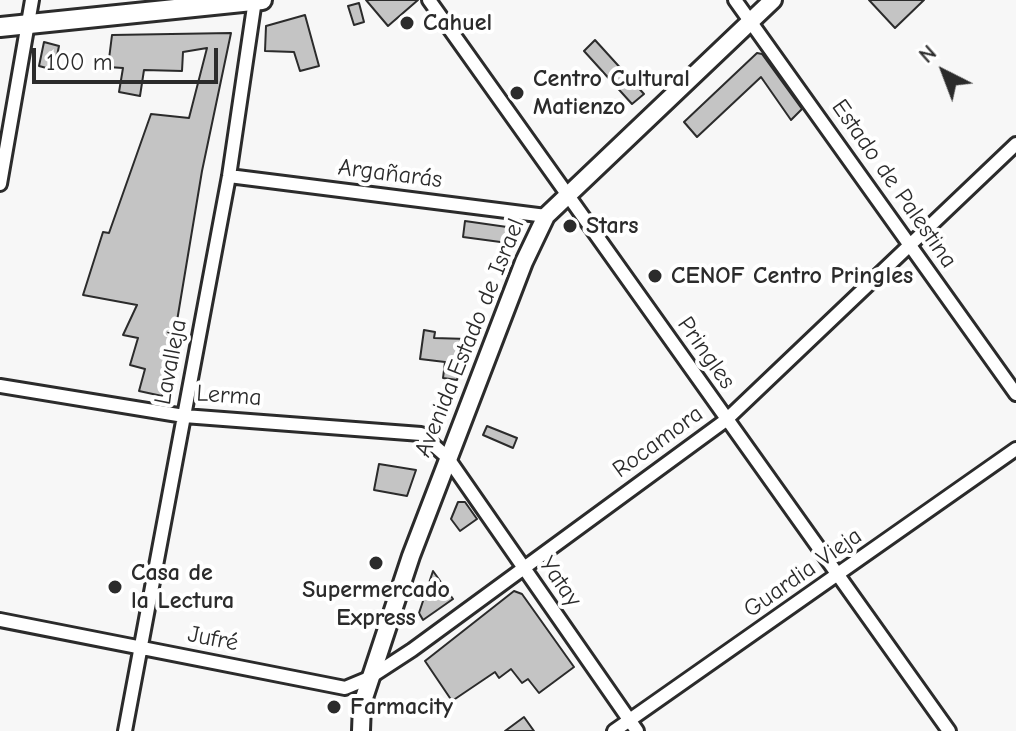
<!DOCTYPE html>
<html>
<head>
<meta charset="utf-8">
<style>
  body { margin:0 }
  #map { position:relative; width:1016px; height:731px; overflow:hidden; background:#f7f7f7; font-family:"Comic Neue",sans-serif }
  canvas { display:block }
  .north { position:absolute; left:904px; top:32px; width:80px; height:80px; -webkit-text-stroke:6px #fff; paint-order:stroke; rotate:318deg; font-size:22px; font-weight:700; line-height:32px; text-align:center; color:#2b2b2b }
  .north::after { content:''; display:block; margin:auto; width:28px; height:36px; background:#2b2b2b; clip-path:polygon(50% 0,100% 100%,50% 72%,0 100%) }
  .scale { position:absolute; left:32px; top:48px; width:186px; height:36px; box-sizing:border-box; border:4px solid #2b2b2b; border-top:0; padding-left:10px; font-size:24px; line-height:28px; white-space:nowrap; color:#2b2b2b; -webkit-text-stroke:6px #fff; paint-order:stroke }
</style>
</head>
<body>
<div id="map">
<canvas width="1016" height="731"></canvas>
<div class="north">N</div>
<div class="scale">100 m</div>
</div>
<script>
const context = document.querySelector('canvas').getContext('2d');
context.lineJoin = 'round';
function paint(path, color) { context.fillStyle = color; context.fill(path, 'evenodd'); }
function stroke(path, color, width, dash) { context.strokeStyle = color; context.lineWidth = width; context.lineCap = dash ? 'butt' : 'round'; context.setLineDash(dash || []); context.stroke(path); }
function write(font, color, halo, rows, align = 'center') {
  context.font = font + ' "Comic Neue",sans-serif'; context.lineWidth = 8; context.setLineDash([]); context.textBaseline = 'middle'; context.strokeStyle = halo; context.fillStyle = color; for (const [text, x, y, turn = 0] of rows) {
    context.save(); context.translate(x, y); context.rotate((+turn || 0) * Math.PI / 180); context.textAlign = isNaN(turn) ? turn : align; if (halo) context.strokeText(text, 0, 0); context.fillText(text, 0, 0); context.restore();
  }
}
const building = new Path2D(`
  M366,0h52l-30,26z
  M869,0h55l-29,28z
  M359,3l5,19 -10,3 -6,-19z
  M305,15l14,51 -19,5 -6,-19 -29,-1 1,-25z
  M231,33l-29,138 -34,204 -6,21 -23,-5 6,-22 -15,-4 8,-27 -15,-3 14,-30 -54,-10 20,-63 6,1 42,-119 38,4 18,-70 -24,4 -1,19 -38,-1 -4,26 -21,-4 4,-24 -15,-1 4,-32z
  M595,40l49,54 -12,10 -48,-53z
  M44,42l15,4 -5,24 -15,-4z
  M757,53l5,1 40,55 -11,11 -30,-43 -64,60 -13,-15z
  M465,221l49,7 -6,15 -45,-6z
  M424,330l11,2 -1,6 34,1 -11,41 -14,-2 2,-16 -25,-3z
  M487,426l30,12 -4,10 -30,-13z
  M379,464l37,6 -9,26 -33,-6z
  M458,502h7l12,17 -17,12 -9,-12z
  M433,571l20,28 -30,21 -4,-7z
  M514,591l8,3 52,73 -35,26 -11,-14 -6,4 -11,-14 -12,9 -4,-6 -43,29 -27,-40z
  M524,717l10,14h-29z`);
const minor = new Path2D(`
  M429,0l520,731
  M735,0l281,394
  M229,176l317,40
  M0,184l32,-184
  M0,386l184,30 237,18 26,23 190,274
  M0,620l345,68 24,-10 43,-28 314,-230 290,-276
  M125,731l104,-555 26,-176
  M614,731l402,-282`);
const secondary = new Path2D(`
  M361,731l1,-27 49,-148 113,-294 22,-46 227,-216`);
const primary = new Path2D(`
  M0,27l262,-27`);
const markers = [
  [407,23,8,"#2b2b2b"],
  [517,93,8,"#2b2b2b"],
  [570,226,8,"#2b2b2b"],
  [655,276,8,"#2b2b2b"],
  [376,563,8,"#2b2b2b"],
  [115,587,8,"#2b2b2b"],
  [334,707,8,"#2b2b2b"]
];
const poiNames = [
  ["Cahuel",423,23],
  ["Centro Cultural",533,79],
  ["Matienzo",533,107],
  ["Stars",586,226],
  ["CENOF Centro Pringles",671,276],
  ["Casa de",131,573],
  ["la Lectura",131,601],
  ["Supermercado",376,590,"center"],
  ["Express",376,618,"center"],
  ["Farmacity",350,707]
];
const streetNames = [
  ["Argañarás",390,174,7],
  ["Estado de Palestina",894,184,55],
  ["Avenida Estado de Israel",470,338,-68],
  ["Pringles",706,353,55],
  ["Lavalleja",171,362,-79],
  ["Lerma",229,396,4],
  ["Rocamora",658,442,-36],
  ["Guardia Vieja",803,573,-35],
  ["Yatay",560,582,55],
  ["Jufré",213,639,11]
];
paint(building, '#c4c4c4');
stroke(building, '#2b2b2b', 2);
stroke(minor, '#2b2b2b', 18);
stroke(secondary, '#2b2b2b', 22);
stroke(primary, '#2b2b2b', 24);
stroke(minor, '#fff', 12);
stroke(secondary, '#fff', 16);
stroke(primary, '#fff', 18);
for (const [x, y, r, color] of markers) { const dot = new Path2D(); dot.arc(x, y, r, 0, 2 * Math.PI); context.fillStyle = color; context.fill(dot); stroke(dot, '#fff', 3); }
write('bold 24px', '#2b2b2b', '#fff', poiNames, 'left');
write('24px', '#2b2b2b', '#fff', streetNames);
</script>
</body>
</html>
